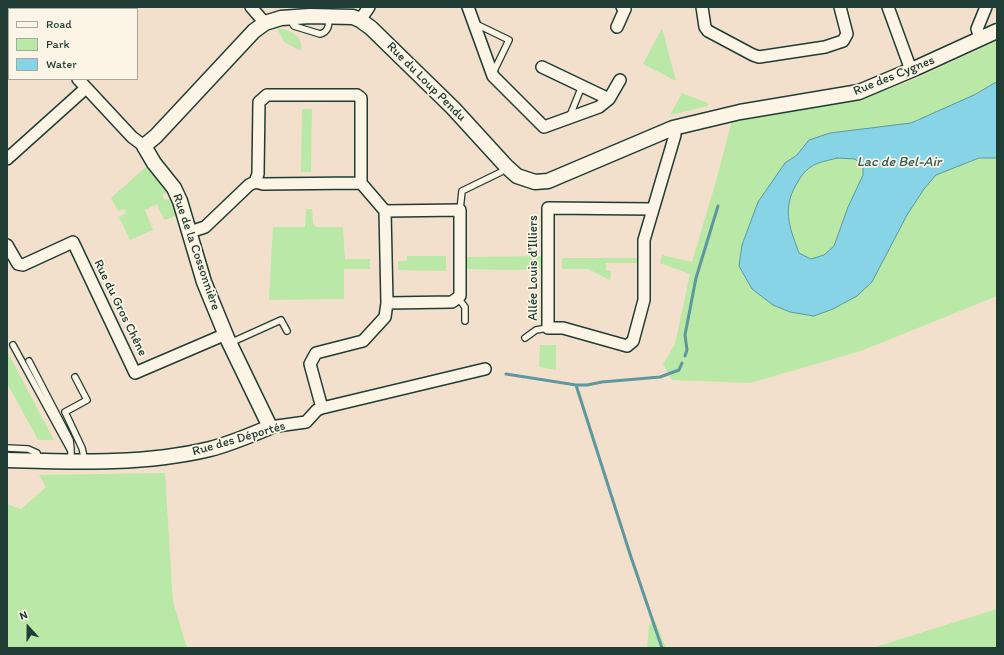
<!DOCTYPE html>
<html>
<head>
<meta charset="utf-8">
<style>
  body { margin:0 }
  #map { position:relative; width:1004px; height:655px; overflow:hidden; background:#f3e0cc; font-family:Itim,sans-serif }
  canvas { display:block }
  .frame { position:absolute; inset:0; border:8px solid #1f3d34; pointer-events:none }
  .legend { position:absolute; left:8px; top:8px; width:130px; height:72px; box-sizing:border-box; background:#fcf5e5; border:1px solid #a4ab9e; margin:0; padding:5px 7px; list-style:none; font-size:12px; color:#1f3d34 }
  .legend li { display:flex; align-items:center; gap:8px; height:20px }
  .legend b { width:20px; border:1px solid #a4ab9e }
  .north { position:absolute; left:8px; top:607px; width:40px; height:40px; -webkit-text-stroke:3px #fcf5e5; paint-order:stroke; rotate:339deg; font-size:11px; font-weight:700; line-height:16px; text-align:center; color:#1f3d34 }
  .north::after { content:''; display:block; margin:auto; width:14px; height:18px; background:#1f3d34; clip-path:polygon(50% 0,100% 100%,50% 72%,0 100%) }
</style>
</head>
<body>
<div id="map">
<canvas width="1004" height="655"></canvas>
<div class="frame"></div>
<ul class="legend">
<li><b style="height:5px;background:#fcf5e5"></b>Road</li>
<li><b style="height:11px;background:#bae8a6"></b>Park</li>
<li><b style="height:11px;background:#87d4e7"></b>Water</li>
</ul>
<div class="north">N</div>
</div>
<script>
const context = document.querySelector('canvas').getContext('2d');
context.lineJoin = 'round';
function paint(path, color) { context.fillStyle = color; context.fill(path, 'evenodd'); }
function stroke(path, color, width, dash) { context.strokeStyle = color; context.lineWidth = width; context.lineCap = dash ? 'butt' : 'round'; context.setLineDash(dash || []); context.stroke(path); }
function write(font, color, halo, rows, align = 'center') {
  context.font = font + ' Itim,sans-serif'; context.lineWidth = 3.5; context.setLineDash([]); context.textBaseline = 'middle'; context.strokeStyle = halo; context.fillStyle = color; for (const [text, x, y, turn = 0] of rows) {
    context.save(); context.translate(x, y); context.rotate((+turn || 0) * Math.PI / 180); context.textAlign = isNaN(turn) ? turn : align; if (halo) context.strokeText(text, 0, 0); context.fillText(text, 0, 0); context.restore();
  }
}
const green = new Path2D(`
  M277,28c13,2 27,8 24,23l-17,-9z
  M662,28l14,53 -33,-17z
  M997,41v255l-136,55 -111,32 -78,-3 -9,-16 12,-20 15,-70 -30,-11 2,-8 30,7 24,-81 16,-61 130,-21 53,-20z
  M682,93l26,10v3l-38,9z
  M302,109h10l-1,63h-10z
  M148,165l19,28 -5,2 3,5 5,-1 8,16 -14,5 -7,-16 -12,6 8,20 -23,10 -11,-23 7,-4 -1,-4 -7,2 -7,-13z
  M306,209h6l1,15 4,3h26l2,32h25v10h-26v30l-75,1 4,-73h32z
  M407,256h39v15l-48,-1v-9h9z
  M543,256v13l-36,1 -40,-1v-12z
  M562,258h77l1,5h-34v7l5,1 -1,9 -22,-11h-26z
  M540,345h16v25l-17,-3z
  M7,351l47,89h-16l-31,-57z
  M165,473l8,129 14,46h-180v-144l14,5 25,-22 -7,-12z
  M997,609v39h-125z
  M655,621l11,27h-19l2,-23z`);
const water = new Path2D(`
  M997,82v76h-18l-43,17 -12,14 -17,26 -35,67 -15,14 -24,13 -19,7 -24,-4 -17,-7 -21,-16 -13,-23 3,-21 16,-43 27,-39 12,-8 12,-15 21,-7 81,-10 63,-28zM837,158l18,1 8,7v9l-15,32 -14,39 -10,9 -13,4 -12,-6c-10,-27 -18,-46 0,-73 4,-7 10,-13 17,-16 7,-3 15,-4 21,-6z`);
const stream = new Path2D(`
  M685,356l2,-6 -2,-15 11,-57 22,-72
  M506,374l70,11h11l15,-3 58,-5 19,-7 3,-7
  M576,385l54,169 32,94`);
const service = new Path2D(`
  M289,18l5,8 26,8c9,-2 9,-10 9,-17
  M476,24l33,16 -16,33
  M569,118l13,-32
  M460,210l2,-19 39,-19 5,-6
  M458,298l7,9v14
  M525,338l11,-8 12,-2
  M230,343l51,-23 6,11
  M13,345l58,106v11
  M29,361l41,79 1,9
  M75,377l12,23 -22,12 17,36 3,13
  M7,448l21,1 9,4 2,8`);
const minor = new Path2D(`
  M12,7l2,2
  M251,7l14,16
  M468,7l25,69 51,51 55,-20 10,-8 11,-19
  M702,7l3,20 3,4 45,24 6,2 66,-10 18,-6 4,-7 -7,-27
  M888,7l23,63
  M360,20l9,-13
  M617,27l8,-18 -3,-2
  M981,39l-4,-10 9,-22
  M542,67l67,32
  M78,79l54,58 12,9
  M7,159l79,-71
  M255,182l3,-8 1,-72 8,-7h90l4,3v85
  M652,209l-104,-1v120h15l64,18 6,-5 11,-41v-60l31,-105 -2,-7
  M385,211l75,-1v86l-8,6 -65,1
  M190,232l15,-5 44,-42 6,-3 8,2 98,-1 24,28 2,92 -2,14 -22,24 -47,12 -6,11 12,44
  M7,245l11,19 5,1 50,-23 62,131 91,-39
  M270,427l36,-5 11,-12 5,-2 163,-39`);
const tertiary = new Path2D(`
  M7,460c67,2 137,5 203,-11 20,-5 41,-14 60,-22l-43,-89 -23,-56 -24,-81 -6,-13 -20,-25 -10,-17 12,-10 98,-105 11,-8 16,-5 29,-2 43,1 7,3 11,8 82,80 53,58 11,10 18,6 13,-1 125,-53 67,-16 119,-20 57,-24 81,-37`);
const streetNames = [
  ["Rue des Cygnes",894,76,-22],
  ["Rue du Loup Pendu",426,82,45],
  ["Rue de la Cossonnière",196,252,71],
  ["Allée Louis d'Illiers",534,268,-90],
  ["Rue du Gros Chêne",120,308,64],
  ["Rue des Déportés",239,439,-16]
];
const waterNames = [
  ["Lac de Bel-Air",899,162]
];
paint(green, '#bae8a6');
paint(water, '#87d4e7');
stroke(water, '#5d989f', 1);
stroke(stream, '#5d989f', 3);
stroke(service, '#1f3d34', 8);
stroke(minor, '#1f3d34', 14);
stroke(tertiary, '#1f3d34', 17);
stroke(service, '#fcf5e5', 5.5);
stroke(minor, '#fcf5e5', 11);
stroke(tertiary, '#fcf5e5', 14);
write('13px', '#1f3d34', '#fcf5e5', streetNames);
write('italic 14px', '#345b58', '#fcf5e5', waterNames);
</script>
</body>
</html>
